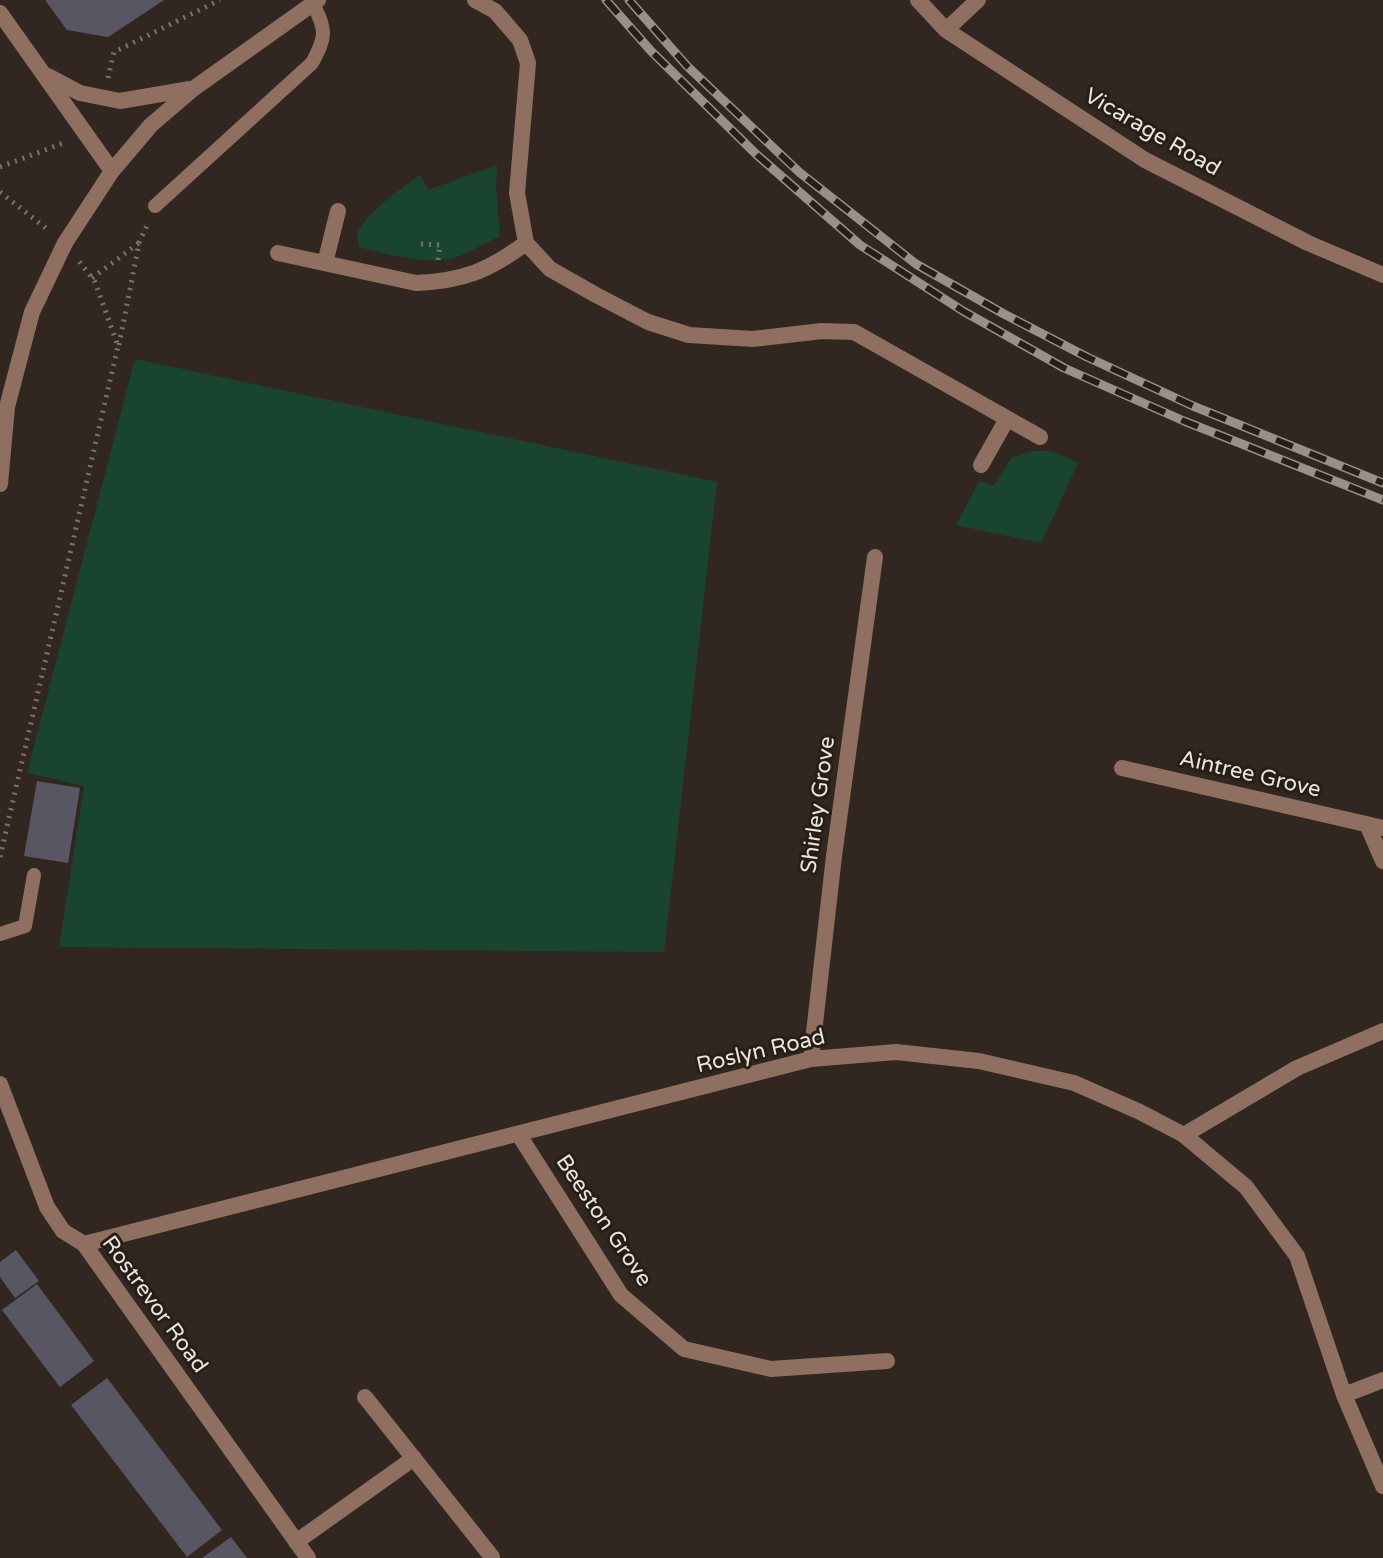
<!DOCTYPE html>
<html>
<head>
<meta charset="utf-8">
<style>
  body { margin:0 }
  canvas { display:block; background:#312720 }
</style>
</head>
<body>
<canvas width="1383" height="1558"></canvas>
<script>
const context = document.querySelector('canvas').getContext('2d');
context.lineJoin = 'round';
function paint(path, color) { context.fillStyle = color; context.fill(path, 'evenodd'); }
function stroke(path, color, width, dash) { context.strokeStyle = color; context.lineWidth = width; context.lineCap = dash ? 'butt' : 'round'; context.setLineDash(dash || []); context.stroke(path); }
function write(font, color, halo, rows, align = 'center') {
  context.font = font + ' "Varela Round",sans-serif'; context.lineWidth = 6; context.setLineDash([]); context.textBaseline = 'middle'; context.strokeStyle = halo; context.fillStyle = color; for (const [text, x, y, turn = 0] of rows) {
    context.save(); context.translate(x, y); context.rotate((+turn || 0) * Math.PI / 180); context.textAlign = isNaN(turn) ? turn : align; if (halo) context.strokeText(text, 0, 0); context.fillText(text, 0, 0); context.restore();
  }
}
const green = new Path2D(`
  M497,165l-1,23 4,48c-15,7 -31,17 -46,22 -25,7 -71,-4 -95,-11l-2,-14c15,-25 40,-41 63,-58l8,15z
  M135,359l582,123 -53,470 -605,-5 25,-161 -57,-13z
  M1033,451h19l26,12 -37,80 -85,-18 23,-44 15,5 17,-28z`);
const building = new Path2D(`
  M45,0h119l-56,37 -41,-7z
  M37,781l43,7 -12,75 -44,-7z
  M16,1250l23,31 -24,17 -15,-21v-15z
  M37,1284l57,77 -34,26 -58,-77z
  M107,1378l115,152 -35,27 -116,-152z
  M231,1537l16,21h-45z`);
const path = new Path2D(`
  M108,78l6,-26 106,-52
  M0,167l66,-25
  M0,192l47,37
  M421,244l19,1 -2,15
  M92,278l47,-35
  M119,345l20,-102 9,-20
  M0,857l118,-511 -23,-64 -16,-21`);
const service = new Path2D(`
  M155,206l157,-143c14,-26 15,-32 1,-59
  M0,934l25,-8 9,-51`);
const minor = new Path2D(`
  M475,0l20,11 25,29 8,23 -11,130 9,50 24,26 46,26 52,27 41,13 64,4 69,-8 32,1 186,105
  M918,0l28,30 199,130 163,83 75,32
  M0,13l112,158
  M946,30l32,-30
  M48,76l32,17 40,8 70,-12
  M278,253l138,30c47,-2 72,-12 110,-40
  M325,263l13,-52
  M981,465l26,-46
  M0,484l7,-77 25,-95 33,-69 47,-72 39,-46 42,-36 125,-89
  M1122,768l261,60
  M1367,824l16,37
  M811,1059l23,-203 41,-299
  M0,1084l47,123 16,24 21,13 224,314
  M519,1135l102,160 63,54 87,20 116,-8
  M1184,1135l113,-67 86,-37
  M84,1244l727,-185 85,-7 83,9 95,22 66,29 44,23 62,52 51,69 47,139 39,91
  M1344,1395l39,-15
  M365,1397l127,160
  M296,1542l118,-84`);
const rail = new Path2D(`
  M606,0l45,51 106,104 103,90 103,66 101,57 120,53 199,79
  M629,0l58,66 112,106 117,92 88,50 83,43 106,49 190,77`);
const streetNames = [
  ["Vicarage Road",1152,133,30],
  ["Aintree Grove",1250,775,13],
  ["Shirley Grove",819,805,-82],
  ["Roslyn Road",761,1052,-13],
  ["Beeston Grove",603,1221,56],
  ["Rostrevor Road",154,1305,54]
];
paint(green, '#19442f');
paint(building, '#595663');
stroke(path, '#7b726c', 5, [2, 6]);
stroke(service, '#8e6f60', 14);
stroke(minor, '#8e6f60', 16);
stroke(rail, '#98908a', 9);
stroke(rail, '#271e16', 6, [18]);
write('22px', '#ebe4df', '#271e16', streetNames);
</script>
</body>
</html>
